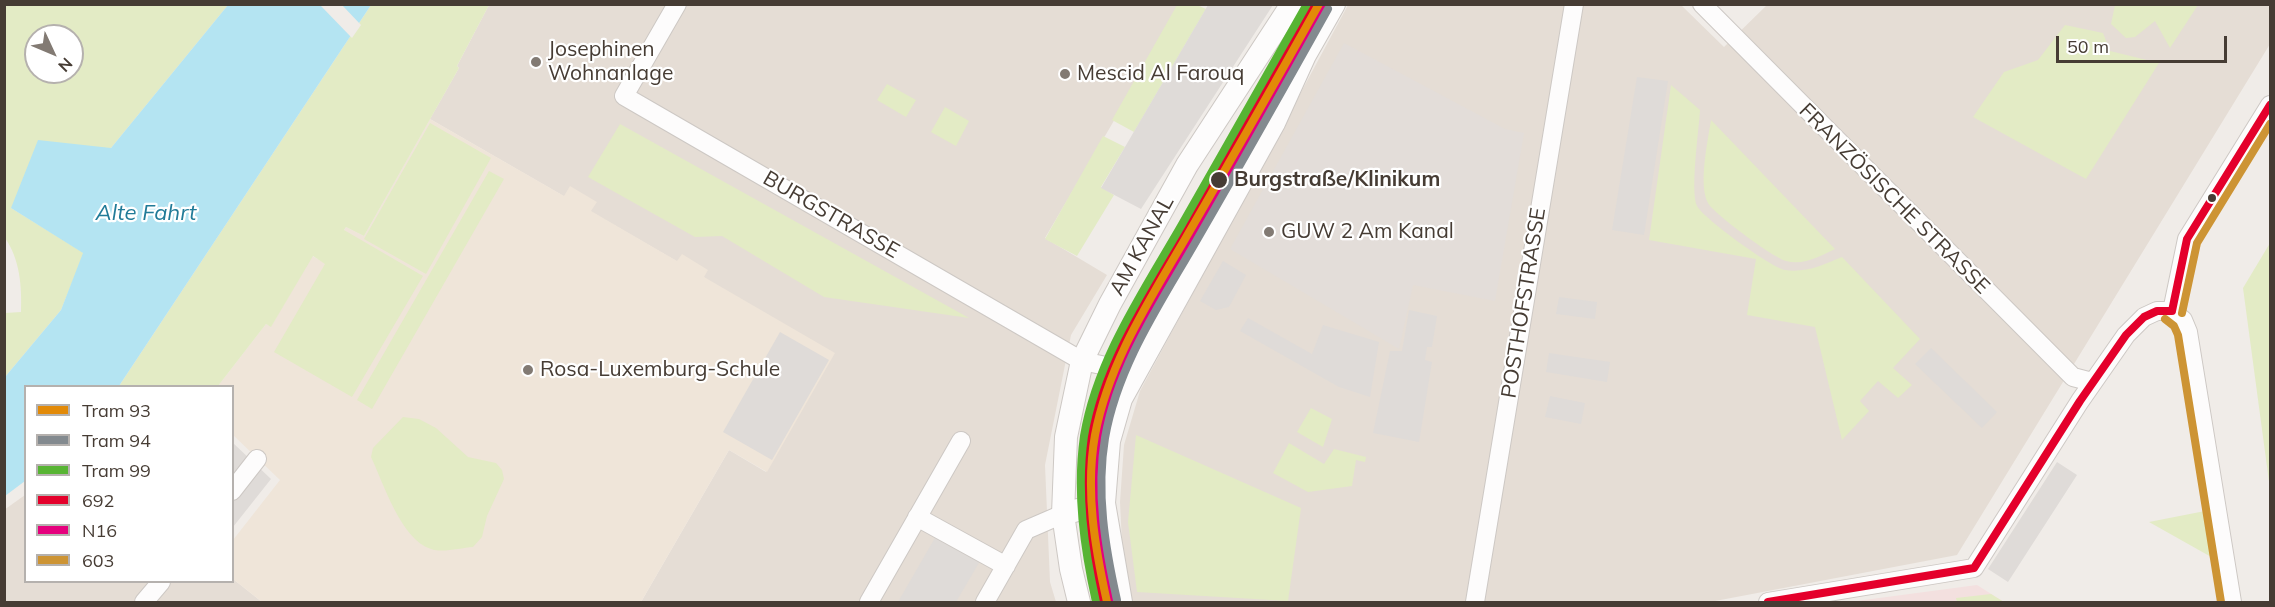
<!DOCTYPE html>
<html>
<head>
<meta charset="utf-8">
<style>
  body { margin:0 }
  #map { position:relative; width:2275px; height:607px; overflow:hidden; background:#f0ece8; font-family:Mulish,sans-serif }
  canvas { display:block }
  .frame { position:absolute; inset:0; border:6px solid #463c34; pointer-events:none }
  .legend { position:absolute; left:24px; top:385px; width:210px; height:198px; box-sizing:border-box; background:#fff; border:2px solid #b5b1ae; margin:0; padding:8px 10px; list-style:none; font-size:18px; color:#463c34 }
  .legend li { display:flex; align-items:center; gap:12px; height:30px }
  .legend b { width:30px; border:2px solid #b5b1ae }
  .north { position:absolute; left:24px; top:24px; width:60px; height:60px; box-sizing:border-box; background:#fff; border:2px solid #b5b1ae; border-radius:50%; rotate:134deg; font-size:16px; font-weight:700; line-height:24px; text-align:center; color:#463c34 }
  .north::after { content:''; display:block; margin:auto; width:21px; height:27px; background:#827a73; clip-path:polygon(50% 0,100% 100%,50% 72%,0 100%) }
  .scale { position:absolute; left:2056px; top:36px; width:171px; height:27px; box-sizing:border-box; border:3px solid #463c34; border-top:0; padding-left:8px; font-size:18px; line-height:21px; white-space:nowrap; color:#463c34; -webkit-text-stroke:4px #fff; paint-order:stroke }
</style>
</head>
<body>
<div id="map">
<canvas width="2275" height="607"></canvas>
<div class="frame"></div>
<ul class="legend">
<li><b style="height:8px;background:#e28a08"></b>Tram 93</li>
<li><b style="height:8px;background:#838a8f"></b>Tram 94</li>
<li><b style="height:8px;background:#57b433"></b>Tram 99</li>
<li><b style="height:8px;background:#e4002b"></b>692</li>
<li><b style="height:8px;background:#e5007d"></b>N16</li>
<li><b style="height:8px;background:#cd9434"></b>603</li>
</ul>
<div class="north">N</div>
<div class="scale">50 m</div>
</div>
<script>
const context = document.querySelector('canvas').getContext('2d');
context.lineJoin = 'round';
function paint(path, color) { context.fillStyle = color; context.fill(path, 'evenodd'); }
function stroke(path, color, width, dash) { context.strokeStyle = color; context.lineWidth = width; context.lineCap = dash ? 'butt' : 'round'; context.setLineDash(dash || []); context.stroke(path); }
function write(font, color, halo, rows, align = 'center') {
  context.font = font + ' Mulish,sans-serif'; context.lineWidth = 4.5; context.setLineDash([]); context.textBaseline = 'middle'; context.strokeStyle = halo; context.fillStyle = color; for (const [text, x, y, turn = 0] of rows) {
    context.save(); context.translate(x, y); context.rotate((+turn || 0) * Math.PI / 180); context.textAlign = isNaN(turn) ? turn : align; if (halo) context.strokeText(text, 0, 0); context.fillText(text, 0, 0); context.restore();
  }
}
const residential = new Path2D(`
  M489,5h693l-137,233 62,37 -36,60 -26,130 5,117 6,20h-415l88,-152 37,22 -62,-195 -274,-158 29,-51 -2,-2z
  M1348,5h333l43,42 43,-42h503v39l-313,511 -247,47h-580l-7,-38 -3,-62 4,-57 16,-54z
  M25,495l1,87h206l1,-3 29,23h-257l-1,-92z`);
const industrial = new Path2D(`
  M1344,43l161,86 19,4 -29,168 -82,-16 -14,64 -169,-100z`);
const education = new Path2D(`
  M430,119l134,77 6,-10 27,16 -6,9 86,50 5,-7 26,16 -4,7 131,76 -68,119 -38,-22 -88,152h-379l-29,-23v-39l47,-60 -47,-45 -1,-49h-14l48,-62 5,2 41,-70 13,7 21,-36 18,9z`);
const medical = new Path2D(`
  M1977,585l27,17h-155z`);
const green = new Path2D(`
  M4,5h224l-117,143 -100,60 73,45 -23,57 -56,67v-64l16,-1c1,-25 -1,-53 -16,-74zM36,36h36v36h-36z
  M371,5h118l-32,61 2,2 -95,168 -18,-9 -2,3 79,46 -71,121 -78,-45 51,-88 -12,-8 -42,71 -5,-3 -48,62h-99z
  M1177,5h20l9,4 -72,123 -22,-12z
  M2115,5v-1l83,1 -28,43 -15,-27 -20,16 -9,1 -15,-14z
  M2065,25l38,8 7,18 49,12 -73,116 -113,-62 31,-45 34,-12z
  M887,84l29,16 -10,17 -29,-17z
  M1671,85l29,25c-1,19 -10,81 -3,96 7,13 75,62 88,64 21,3 38,-5 57,-13l78,82 -27,29 19,17 -14,13 -20,-17 -18,20 9,10 -27,29 -27,-113 -68,-12 9,-56 -107,-19z
  M945,107l24,14 -13,25 -25,-14z
  M1711,120l124,129c-15,7 -31,17 -49,12 -12,-3 -72,-47 -78,-58 -10,-18 0,-63 3,-83z
  M430,123l61,35 -65,116 -62,-35z
  M620,124l349,194 -145,-21 -102,-61 -27,1 -107,-60z
  M1103,136l22,11 -24,40 13,8 -37,61 -32,-17z
  M489,171l15,8 -132,230 -15,-9z
  M2270,243v246l-27,-201z
  M1311,408l21,11 -9,28 -26,-15z
  M403,417l16,2 17,9 32,29 28,6 6,7 2,9 -17,37 -5,21 -9,10c-12,1 -31,6 -42,2 -30,-9 -48,-67 -60,-92l2,-9z
  M1136,435l165,73 -13,93 -151,-9 -9,-70z
  M1289,443l35,21 10,-15 32,8 -1,5 -9,-2 -4,26 -44,6 -35,-19z
  M2205,511l8,47 -64,-36z
  M1991,594l13,8h-47l-1,-4z`);
const parking = new Path2D(`
  M1208,5h65l-132,204 -40,-21z
  M1637,77l31,4 -24,154 -32,-5z
  M1223,261l23,14 -17,32 -13,3 -16,-9z
  M1559,297l38,5 -2,17 -39,-5z
  M1409,310l28,6 -5,31h-5l-2,13 7,2 -13,80 -46,-9 17,-82h12z
  M1248,318l64,36 11,-29 56,17 -9,55 -31,-10 -99,-56z
  M780,332l49,28 -57,100 -49,-28z
  M1931,348l66,64 -15,16 -67,-64z
  M1549,353l61,9 -3,20 -61,-10z
  M1550,396l35,7 -4,21 -36,-7z
  M232,442l39,37 -38,48h-1z
  M2057,462l20,13 -69,107 -20,-13z
  M936,536l44,25 -24,41h-58z`);
const water = new Path2D(`
  M228,5h143l-252,381h-93l-1,95 -20,15v-119l56,-67 22,-57 -72,-45 27,-68 73,8z`);
const pier = new Path2D(`
  M320,5h22l19,20 -9,13z`);
const minor = new Path2D(`
  M677,4l-53,92 458,265 53,11
  M1702,4l371,373 19,5
  M2172,311l11,9 5,12 44,270
  M2172,311l15,-72 83,-134
  M232,491l25,-32
  M917,517l89,49
  M144,602l17,-20
  M869,602l92,-161
  M985,602l41,-72 37,-16
  M1475,602l99,-598
  M1768,602l206,-34 106,-167 46,-66 18,-18 13,-6h15`);
const tertiary = new Path2D(`
  M1063,514l41,-11
  M1079,602l-8,-33 -8,-55 3,-77 16,-76 28,-57 77,-139 105,-161
  M1121,602l-17,-99 5,-62 12,-42 153,-276 31,-68 29,-51`);
const bus1 = new Path2D(`
  M2172,311l15,-72 83,-134
  M1101,602c-12,-59 -21,-120 -9,-181 13,-63 50,-116 82,-171 47,-82 93,-164 140,-246
  M1768,602l206,-34 106,-167 46,-66 18,-18 13,-6h15`);
const bus2 = new Path2D(`
  M1111,600c-21,-104 -21,-179 30,-274l182,-317`);
const bus3 = new Path2D(`
  M2182,313l15,-70 73,-119
  M2165,319l9,7 4,9 43,267`);
const tram1 = new Path2D(`
  M1107,602c-12,-54 -22,-111 -12,-167 14,-74 56,-137 93,-201 44,-76 88,-153 131,-230`);
const tram2 = new Path2D(`
  M1117,600c-12,-53 -21,-108 -12,-162 13,-74 57,-137 93,-200 44,-76 87,-152 130,-229`);
const tram3 = new Path2D(`
  M1096,602c-12,-54 -20,-110 -12,-166 13,-77 59,-144 97,-210 42,-74 84,-147 126,-222`);
const markers = [
  [536,62,6,"#827a73"],
  [1065,74,6,"#827a73"],
  [1219,180,9,"#463c34"],
  [2212,198,5,"#463c34"],
  [1269,232,6,"#827a73"],
  [528,370,6,"#827a73"]
];
const poiNames = [
  ["Josephinen",548,50],
  ["Wohnanlage",548,74],
  ["Mescid Al Farouq",1077,74],
  ["GUW 2 Am Kanal",1281,232],
  ["Rosa-Luxemburg-Schule",540,370]
];
const stopNames = [
  ["Burgstraße/Klinikum",1234,180]
];
const streetNames = [
  ["FRANZÖSISCHE STRASSE",1894,199,45],
  ["BURGSTRASSE",831,215,30],
  ["AM KANAL",1142,246,-61],
  ["POSTHOFSTRASSE",1524,303,-81]
];
const waterNames = [
  ["Alte Fahrt",146,213]
];
paint(residential, '#e5ddd5');
paint(industrial, '#e3ddd9');
paint(education, '#efe5d9');
paint(medical, '#f3e0df');
paint(green, '#e3ebc5');
paint(parking, '#dfdbd8');
paint(water, '#b4e4f2');
paint(pier, '#f0ece8');
stroke(minor, '#cdc8c4', 20);
stroke(tertiary, '#cdc8c4', 24);
stroke(minor, '#fdfcfc', 18);
stroke(tertiary, '#fdfcfc', 22);
stroke(bus1, '#e4002b', 8);
stroke(bus2, '#e5007d', 8);
stroke(bus3, '#cd9434', 8);
stroke(tram1, '#e28a08', 8);
stroke(tram2, '#838a8f', 8);
stroke(tram3, '#57b433', 8);
for (const [x, y, r, color] of markers) { const dot = new Path2D(); dot.arc(x, y, r, 0, 2 * Math.PI); context.fillStyle = color; context.fill(dot); stroke(dot, '#fff', 2); }
write('21px', '#463c34', '#fff', poiNames, 'left');
write('bold 21px', '#463c34', '#fff', stopNames, 'left');
write('21px', '#463c34', '#fff', streetNames);
write('italic 22px', '#217b98', '#fff', waterNames);
</script>
</body>
</html>
